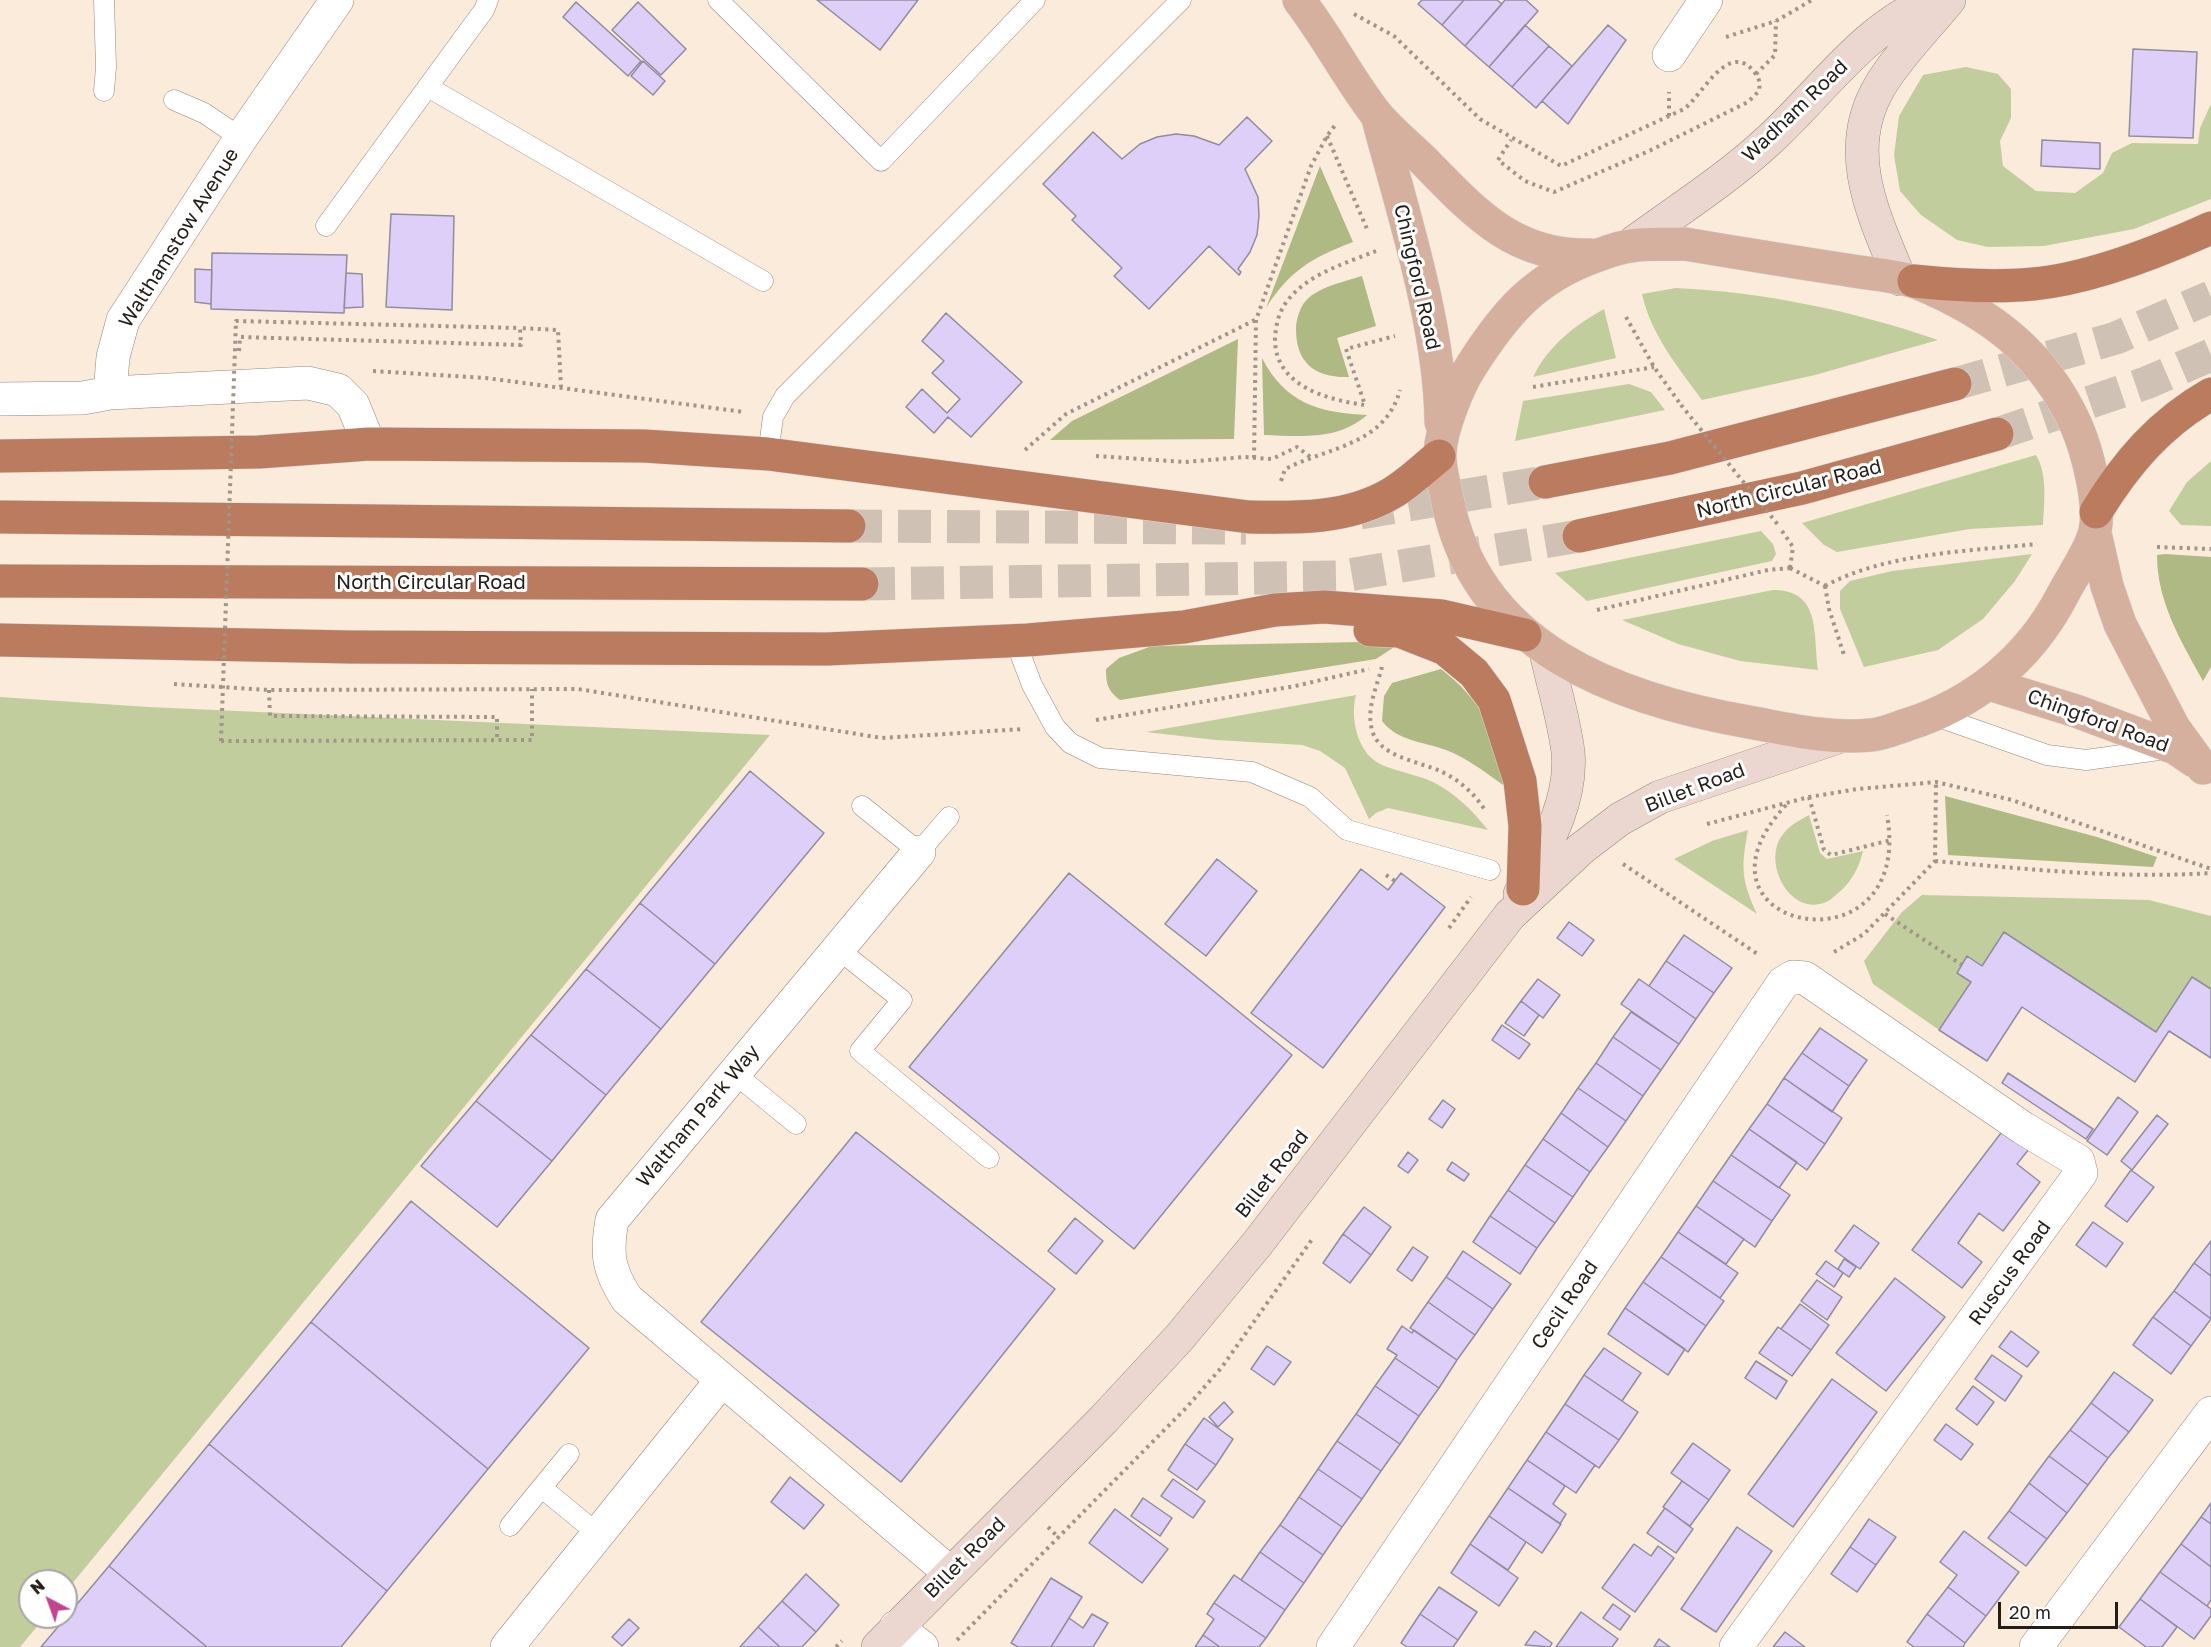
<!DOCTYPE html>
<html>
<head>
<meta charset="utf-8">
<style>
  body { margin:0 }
  #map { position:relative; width:2211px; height:1647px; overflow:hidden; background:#faebdb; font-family:"Golos Text",sans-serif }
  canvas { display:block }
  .north { position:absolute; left:18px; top:1569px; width:60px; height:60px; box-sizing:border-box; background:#fff; border:2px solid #a7a5a3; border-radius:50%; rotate:319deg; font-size:16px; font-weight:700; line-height:24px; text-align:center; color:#241e19 }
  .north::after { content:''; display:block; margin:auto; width:21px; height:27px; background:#c2438f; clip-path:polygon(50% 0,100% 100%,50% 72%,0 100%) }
  .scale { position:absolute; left:1998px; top:1602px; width:120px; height:27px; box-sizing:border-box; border:3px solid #241e19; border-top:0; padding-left:8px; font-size:18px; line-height:21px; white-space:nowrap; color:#241e19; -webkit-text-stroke:4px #fff; paint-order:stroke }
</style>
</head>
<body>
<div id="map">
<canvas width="2211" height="1647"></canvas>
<div class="north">N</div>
<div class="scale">20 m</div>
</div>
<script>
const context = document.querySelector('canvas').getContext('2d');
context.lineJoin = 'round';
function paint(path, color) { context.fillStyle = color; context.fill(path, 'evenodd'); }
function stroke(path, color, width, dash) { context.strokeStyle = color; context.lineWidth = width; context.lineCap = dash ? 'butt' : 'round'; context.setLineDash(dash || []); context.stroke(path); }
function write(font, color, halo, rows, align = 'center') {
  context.font = font + ' "Golos Text",sans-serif'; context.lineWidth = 6; context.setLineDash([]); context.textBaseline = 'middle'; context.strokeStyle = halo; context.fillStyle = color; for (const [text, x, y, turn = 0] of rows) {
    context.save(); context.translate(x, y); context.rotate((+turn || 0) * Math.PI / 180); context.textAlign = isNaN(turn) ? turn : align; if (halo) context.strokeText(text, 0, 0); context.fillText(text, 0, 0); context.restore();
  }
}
const green = new Path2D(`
  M1966,67l32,7 13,15v29l-11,23 3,25 33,25 39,2 28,-20 9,-20 20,-10 66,1 2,-16 11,-24v95l-77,30 -90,17 -56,1 -31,-7 -36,-25 -21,-24 -6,-36 5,-39 24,-41z
  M1676,288c88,4 178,23 262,52l-123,35 -113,25c-24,-33 -51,-65 -60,-106z
  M1604,309l12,49 -83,19c16,-32 41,-51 71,-68z
  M1629,384l22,8 14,18 -150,31 8,-40z
  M2036,455c12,20 8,48 7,70l-73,4 -133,23 -13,-7 -22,-22z
  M2211,461v65l-30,-1 -12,-14 18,-29z
  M1761,531l12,13 3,10 -4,7 -185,40 -32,-28z
  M2032,554l-17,27 -32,38 -45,31 -74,17 -24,-58v-18l10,-10 42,-10z
  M1773,590c48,0 40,42 45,80l-78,-9 -62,-17 -56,-24z
  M1356,695c-6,23 1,57 24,69 17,8 36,10 53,18 22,11 40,29 55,48l-100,-22 -12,5 -7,6 -24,-51 -25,-17 -18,-6 -86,-5 -70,-8z
  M0,697l148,10 622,28 -704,856v-10h-36v36h15l-25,30h-20z
  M1809,815l11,38 7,6 36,-8c-4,17 -12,32 -26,43 -3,2 -7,7 -11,8 -35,15 -63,-37 -45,-65 7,-11 17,-16 28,-22z
  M1748,830c-7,38 -7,49 9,84l-83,-55 38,-18z
  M1922,895l227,5 62,16v73l-19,-12 -36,55 -151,-100 -23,34 -15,-9 -10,16 14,9 -32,48 -66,-46 -9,-23 38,-49z`);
const forest = new Path2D(`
  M1320,166l33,76c-40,15 -64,29 -87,66z
  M1362,276l14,50 -39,12 12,39c-33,1 -53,-13 -53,-48 0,-8 3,-19 8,-26 12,-16 40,-21 58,-27z
  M1238,339l-4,100 -184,1 22,-19z
  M1262,358c23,45 57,55 105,57 -30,26 -66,21 -103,20z
  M2165,554l46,3v110l-8,14c-22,-40 -46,-79 -46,-126z
  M1362,642l34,4 -20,13 -256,41c-12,-9 -14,-16 -14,-31l13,-11 33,-12z
  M1441,669c39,30 60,66 62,116 -18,-13 -36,-27 -57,-35 -24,-9 -47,-8 -64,-29l2,-25 8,-13z
  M1945,796l152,41 60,20 -4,10 -205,-12z`);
const building = new Path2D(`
  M817,0h101l-38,50z
  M1422,0h42l-22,25 -24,-21z
  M1464,0h33l5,4 -37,42 -23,-21z
  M1505,0h21l12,11 -49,56 -24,-21z
  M576,2l65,59 -13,15 -65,-59z
  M638,2l48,47 -25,26 -49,-45z
  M1525,25l24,21 -37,41 -23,-20z
  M1608,25l18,15 -58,84 -26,-23z
  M1549,46l23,20 -36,42 -24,-21z
  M2133,49l64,3 -4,86 -64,-2z
  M643,61l22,20 -12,14 -22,-19z
  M1247,117l25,24 -27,28 13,28 1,19 -2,19 -7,17 -12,17 3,3 -2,3 -30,-29 -60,63 -35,-33 8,-8 -50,-48 4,-4 -33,-32 50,-52 29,27 18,-15 17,-7 19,-3 18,2 25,9z
  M2042,140l58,3v26l-59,-3z
  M391,214l63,2 -2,94 -66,-3z
  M212,253l135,2 -3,58 -133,-4z
  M195,269l17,1 -1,34 -16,-2z
  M346,273l16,1 1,33 -19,1z
  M946,313l76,69 -51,55 -23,-20 -14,16 -28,-26 16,-18 25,24 13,-14 -28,-26 12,-12 -22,-20z
  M750,771l74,62 -109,131 -75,-61z
  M1217,859l40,32 -51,65 -41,-32z
  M1361,869l27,21 13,-17 44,34 -122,161 -72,-55z
  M1069,873l223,182 -158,194 -225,-182z
  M640,903l75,61 -54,65 -75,-60z
  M1569,922l25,18 -12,16 -25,-18z
  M2004,932l152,100 36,-55 19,12v69l-42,-27 -34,51 -113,-75 -35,54 -48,-31 32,-48 -14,-9 10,-17 15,10z
  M1684,935l48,33 -18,25 -48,-32z
  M1666,961l48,32 -18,26 -47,-33z
  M586,969l75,60 -55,66 -75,-60z
  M1538,979l22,16 -17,23 -22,-17z
  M1639,979l57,40 -17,25 -58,-40z
  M1521,1001l18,14 -15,21 -19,-13z
  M1631,1012l48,32 -18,26 -48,-33z
  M1502,1025l28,19 -11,15 -27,-19z
  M1820,1028l47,32 -18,26 -47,-33z
  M531,1035l75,60 -54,66 -76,-60z
  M1613,1037l48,33 -18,26 -47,-33z
  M1802,1053l47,33 -17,26 -48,-34z
  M1596,1063l47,33 -17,25 -48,-33z
  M2008,1073l85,56 -7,10 -84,-56z
  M1784,1078l58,40 -17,26 -58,-40z
  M1578,1088l48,33 -18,26 -47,-34z
  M2118,1097l20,15 -31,43 -20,-14z
  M1443,1100l12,9 -13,19 -13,-9z
  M476,1101l76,60 -55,66 -76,-61z
  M1767,1104l58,40 -18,26 -58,-41z
  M1561,1113l47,34 -18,25 -47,-33z
  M2157,1115l11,9 -36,46 -11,-9z
  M1749,1129l48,33 -18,26 -48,-33z
  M2004,1129l25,20 -12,15 23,18 -37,49 -24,-18 -21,30 24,19 -20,26 -50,-38z
  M856,1132l199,157 -154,193 -200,-160z
  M1543,1139l47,33 -17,25 -48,-32z
  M1408,1152l10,8 -10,13 -10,-7z
  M1731,1155l59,40 -18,26 -59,-40z
  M1452,1162l17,12 -5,7 -17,-11z
  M1525,1165l48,32 -18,26 -47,-33z
  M2131,1170l23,17 -27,35 -22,-16z
  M1713,1181l59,40 -17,26 -59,-41z
  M1508,1190l47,33 -18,25 -47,-32z
  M411,1201l178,147 -101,121 -177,-147z
  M1696,1206l48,33 -18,25 -48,-32z
  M1364,1207l27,20 -20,28 -28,-21z
  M1490,1216l47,32 -17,26 -47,-32z
  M1075,1218l28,23 -27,33 -28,-23z
  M2093,1222l30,21 -17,24 -30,-22z
  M1854,1225l25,18 -19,26 -25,-18z
  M1678,1232l60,41 -18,25 -59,-41z
  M1343,1234l28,21 -21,28 -27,-20z
  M2211,1241v35l-17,-13z
  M1413,1247l15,10 -16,24 -15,-11z
  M1463,1251l48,33 -18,25 -47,-32z
  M1661,1257l63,44 -18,25 -63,-44z
  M1844,1259l12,8 -7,10 -11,-8z
  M1826,1261l17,12 -9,14 -18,-13z
  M2194,1263l17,13v43l-37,-28z
  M1446,1277l47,32 -18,26 -47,-33z
  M1895,1278l50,39 -59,74 -50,-38z
  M1817,1280l25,17 -15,23 -26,-19z
  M1643,1282l63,44 -18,26 -63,-44z
  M2174,1291l37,28 -20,27 -38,-29z
  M1428,1302l47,33 -18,25 -47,-32z
  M1800,1304l29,21 -18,25 -30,-21z
  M1625,1308l60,41 -17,26 -60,-41z
  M2153,1317l38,29 -20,28 -38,-29z
  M311,1322l177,147 -101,122 -178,-147z
  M1402,1326l10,7 2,-3 43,30 -18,28 -44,-30 2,-3 -10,-6z
  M1778,1327l33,23 -19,26 -33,-23z
  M2011,1331l28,21 -12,15 -28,-20z
  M1267,1346l24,16 -17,23 -23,-16z
  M1604,1348l37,25 -19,28 -38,-26z
  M1992,1355l30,21 -17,25 -30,-22z
  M1395,1358l44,30 -20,28 -44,-30z
  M1756,1361l31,20 -11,18 -31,-21z
  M2114,1372l39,28 -24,32 -38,-29z
  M1584,1375l54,37 -19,28 -54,-36z
  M1832,1379l45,33 -84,115 -45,-33z
  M1375,1386l44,30 -19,28 -44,-30z
  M1973,1386l21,16 -17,23 -21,-16z
  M1224,1402l9,10 -15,15 -9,-10z
  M2091,1403l38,29 -21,26 -38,-28z
  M1565,1404l54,36 -20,28 -53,-36z
  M1356,1414l44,30 -19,27 -44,-30z
  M1204,1418l29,21 -17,26 -31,-21z
  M1946,1424l27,20 -12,16 -27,-20z
  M2070,1430l38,28 -20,27 -39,-29z
  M1546,1432l49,33 -19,28 -49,-33z
  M1337,1441l44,30 -19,28 -44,-30z
  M1693,1443l37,27 -21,30 -38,-27z
  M209,1444l178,147 -46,56h-134l-98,-81z
  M1185,1444l31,21 -19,25 -29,-20z
  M2049,1456l39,29 -21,28 -38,-30z
  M1527,1460l38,26 -12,18 13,10 -6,10 -52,-36z
  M1318,1469l44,30 -20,28 -43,-30z
  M790,1477l34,28 -20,24 -33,-27z
  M1173,1479l32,22 -12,17 -32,-22z
  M1682,1481l27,19 -19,26 -27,-19z
  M2029,1483l38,30 -20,26 -38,-28z
  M1508,1488l53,36 -19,29 -53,-37z
  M1299,1497l43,30 -19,28 -43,-30z
  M1143,1498l29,20 -12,18 -29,-20z
  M2211,1503v21l-10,-7z
  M1665,1508l28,21 -17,24 -29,-20z
  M1115,1509l53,40 -26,34 -53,-40z
  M2009,1511l38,28 -21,27 -38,-28z
  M1489,1516l37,26 -18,28 -38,-26z
  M2201,1517l10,7v43l-30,-23z
  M1869,1519l27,18 -20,28 -26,-18z
  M1280,1525l43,30 -19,28 -44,-31z
  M1737,1527l35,24 -56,81 -35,-23z
  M1964,1531l55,41 -33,44 -38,-29 9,-12 -17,-13z
  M1470,1544l48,34 -19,28 -48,-33z
  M1634,1544l17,12 7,-10 16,12 -39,54 -33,-24z
  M2181,1544l30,23v33l-4,6 -47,-34z
  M1850,1547l26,18 -19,27 -26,-18z
  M1260,1552l44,31 -19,27 -44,-30z
  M109,1566l98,81h-166z
  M2160,1572l51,37v7l-17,23 -54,-40z
  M806,1574l33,31 -23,27 -34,-31z
  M1234,1575l51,35 -19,28 -52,-35z
  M1051,1578l31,19 -31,50h-33l-7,-4z
  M1439,1587l38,25 -19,28 -38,-26z
  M1948,1587l38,29 -21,27 -38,-29z
  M2140,1599l37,28 -15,20h-16l-27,-20z
  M782,1601l34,31 -14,15h-22l-22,-20z
  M1214,1603l52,35 -7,9h-39l-17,-12 11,-16 -7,-5z
  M1613,1604l17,12 -10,14 -17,-12z
  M1581,1612l37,27 -6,8h-56z
  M1092,1614l16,9 -15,24h-42l18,-29 14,10z
  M1420,1614l38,26 -5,7h-46l-6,-4z
  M1927,1614l38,29 -2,4h-49l-7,-5z
  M629,1619l10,9 -17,18 -10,-9z
  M758,1627l22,20h-40z
  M1535,1631l17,12 -2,4 -25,-2z
  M1785,1632l20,15h-32z
  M1203,1635l17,12h-25z
  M1659,1639l11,8h-16z`);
const highwayTunnel = new Path2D(`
  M1955,384l161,-46 95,-41
  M1997,434l149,-51 65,-28
  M1360,513l185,-31
  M849,526l397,2
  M862,584l475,-7 242,-41`);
const path = new Path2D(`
  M1354,14l40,22 86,83 81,47 123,-57c18,-13 45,-71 71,-36 5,6 5,11 4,18l-11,11 -99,49 -95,41 -29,-11 -27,-21 13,-20
  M1726,37l50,-16 36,-21
  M1756,74l19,-19 1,-34
  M1669,116v-24
  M1327,136l40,93
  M1376,251c-30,12 -68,23 -88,49 -9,11 -12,24 -13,38 -1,48 53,62 90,67l-19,-56 49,-13
  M1626,317l28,50 27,38
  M239,351l1,-14 281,8 -1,-17 38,2 3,57
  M373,371l113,7 258,34
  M1533,387l121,-20
  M1025,450l41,-36 189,-94
  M1096,456l89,6 59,-5 28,2 25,-12 16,12
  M1254,458l2,-138 55,-154 16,-30 9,-12
  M1281,481l4,-12c44,-22 100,-24 115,-79
  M1782,531l11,16 -3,21
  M2157,547l54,2
  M1790,568l35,18
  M1825,586c60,-33 145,-35 212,-42
  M1825,586l4,23 16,49
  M1597,610l171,-40 22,-2
  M1382,667c-5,19 -16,42 -10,63 7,27 46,31 68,41 18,8 34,22 45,39
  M174,684l95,6 309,-1 304,49 141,-9
  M269,690l1,26 227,1v24
  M1096,720l199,-34 74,-17
  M221,741l311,-1v-51
  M1809,797l15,53 7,5 60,-15
  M1786,805c-116,125 130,174 101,10
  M1707,824l102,-27 49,-8 78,-7 76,18 199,69
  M1935,861c92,8 184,18 276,12
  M1623,864l136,91
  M1386,875l9,6
  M1885,914l77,51
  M1449,928l22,-31
  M1834,952l30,-18 71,-73 1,-79
  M1048,1527l11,11
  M957,1640l229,-232 36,-41 91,-129
  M836,1647l6,-6`);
const lane = new Path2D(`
  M718,0l163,161 154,-161
  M428,87l335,194
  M104,91l2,-24 -2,-67
  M174,100l30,13 37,25
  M326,226l158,-216 4,-10
  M768,454l5,-37 12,-21 396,-396
  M1015,640l17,45 23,42 15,16 30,15 152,14 58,25 37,33 143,40
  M1936,716l111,39 39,5 80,-11
  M862,806l57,46 30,-35
  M838,949l64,51 -42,51 129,107
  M734,1073l62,51
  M542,1488l56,46
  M510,1526l59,-72`);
const street = new Path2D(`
  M1669,55l37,-55
  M110,393l3,-36 10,-37 118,-182 96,-138
  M0,399l83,-1 27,-5 198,-10 30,7 15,15 16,39
  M919,852l-307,368c-6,34 -4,50 15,79l322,273
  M896,1627l26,20
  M507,1647l215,-267
  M1333,1647l450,-664 10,-6 12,1 218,150 55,33 3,12 -345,474
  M2036,1647l175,-234`);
const secondary = new Path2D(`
  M1629,246c46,-34 97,-66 139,-105 53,-48 96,-114 165,-141
  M1900,279c-26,-63 -59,-128 -20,-193 17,-29 47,-59 69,-86
  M1520,894c23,-43 53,-92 48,-142 -4,-33 -15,-67 -22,-100
  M878,1647l226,-228 75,-81 78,-94 253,-329 72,-67 38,-29 40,-22 181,-61`);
const primary = new Path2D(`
  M1299,0c28,36 49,78 77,114 14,17 33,32 49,48 50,51 89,95 165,93
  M1377,115c25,95 63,209 64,307
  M1685,244c54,9 108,18 162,26 22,4 50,5 71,13 72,30 125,69 158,142 11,25 25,78 19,106 -4,19 -24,47 -33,65 -33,63 -88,108 -156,129 -12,4 -23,9 -35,10 -40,4 -79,-5 -117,-12 -135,-23 -279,-74 -307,-225 -3,-15 -8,-31 -7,-45 1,-24 18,-66 30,-85 34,-54 64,-90 126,-112 11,-4 23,-9 35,-10 17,-3 36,-1 54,-2z
  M2095,533l12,53 13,38 54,104 29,40
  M1989,684l87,27 99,37 19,13`);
const highway = new Path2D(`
  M1914,281c39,4 79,7 119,3 56,-5 127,-33 178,-56
  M0,456l259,-4 110,-8 275,2 124,8 481,63c48,1 100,2 143,-24 17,-10 32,-25 47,-37
  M1545,482l125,-24 285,-74
  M2096,512c30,-49 64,-89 115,-118
  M0,517l849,9
  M1579,536l223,-48 195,-54
  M0,581l862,3
  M1370,630l29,1 46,18 29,24 20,27 26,81 5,45 -2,63
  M0,640l350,7 477,2 201,-9 156,-13 91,-17 49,-3 118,9 83,19`);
const pathBridge = new Path2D(`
  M1681,405l98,121
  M221,741l15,-420 284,7`);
const streetNames = [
  ["Wadham Road",1795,111,-44],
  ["Walthamstow Avenue",179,238,-58],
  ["Chingford Road",1417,277,77],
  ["North Circular Road",1789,489,-14],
  ["North Circular Road",431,583],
  ["Chingford Road",2098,721,20],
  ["Billet Road",1695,788,-21],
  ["Waltham Park Way",698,1116,-50],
  ["Billet Road",1272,1174,-52],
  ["Ruscus Road",2010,1273,-54],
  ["Cecil Road",1565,1305,-56],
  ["Billet Road",965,1558,-45]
];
paint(green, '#c2cd9e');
paint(forest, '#aeb984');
paint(building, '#decff9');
stroke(building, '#928c9e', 1.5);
stroke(highwayTunnel, '#cfc2b4', 33, [33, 16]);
stroke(lane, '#96887a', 21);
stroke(street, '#96887a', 34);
stroke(secondary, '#96887a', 34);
stroke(primary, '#d8d6d6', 34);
stroke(highway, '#d8d6d6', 34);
stroke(path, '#a09589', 4, [3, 4.5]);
stroke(lane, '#fff', 20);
stroke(street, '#fff', 33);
stroke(secondary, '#ebd7cf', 33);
stroke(primary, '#d6b09e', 33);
stroke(highway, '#bb7b5e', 33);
stroke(pathBridge, '#a09589', 4, [3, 4.5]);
write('20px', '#241e19', '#fff', streetNames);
</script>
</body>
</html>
